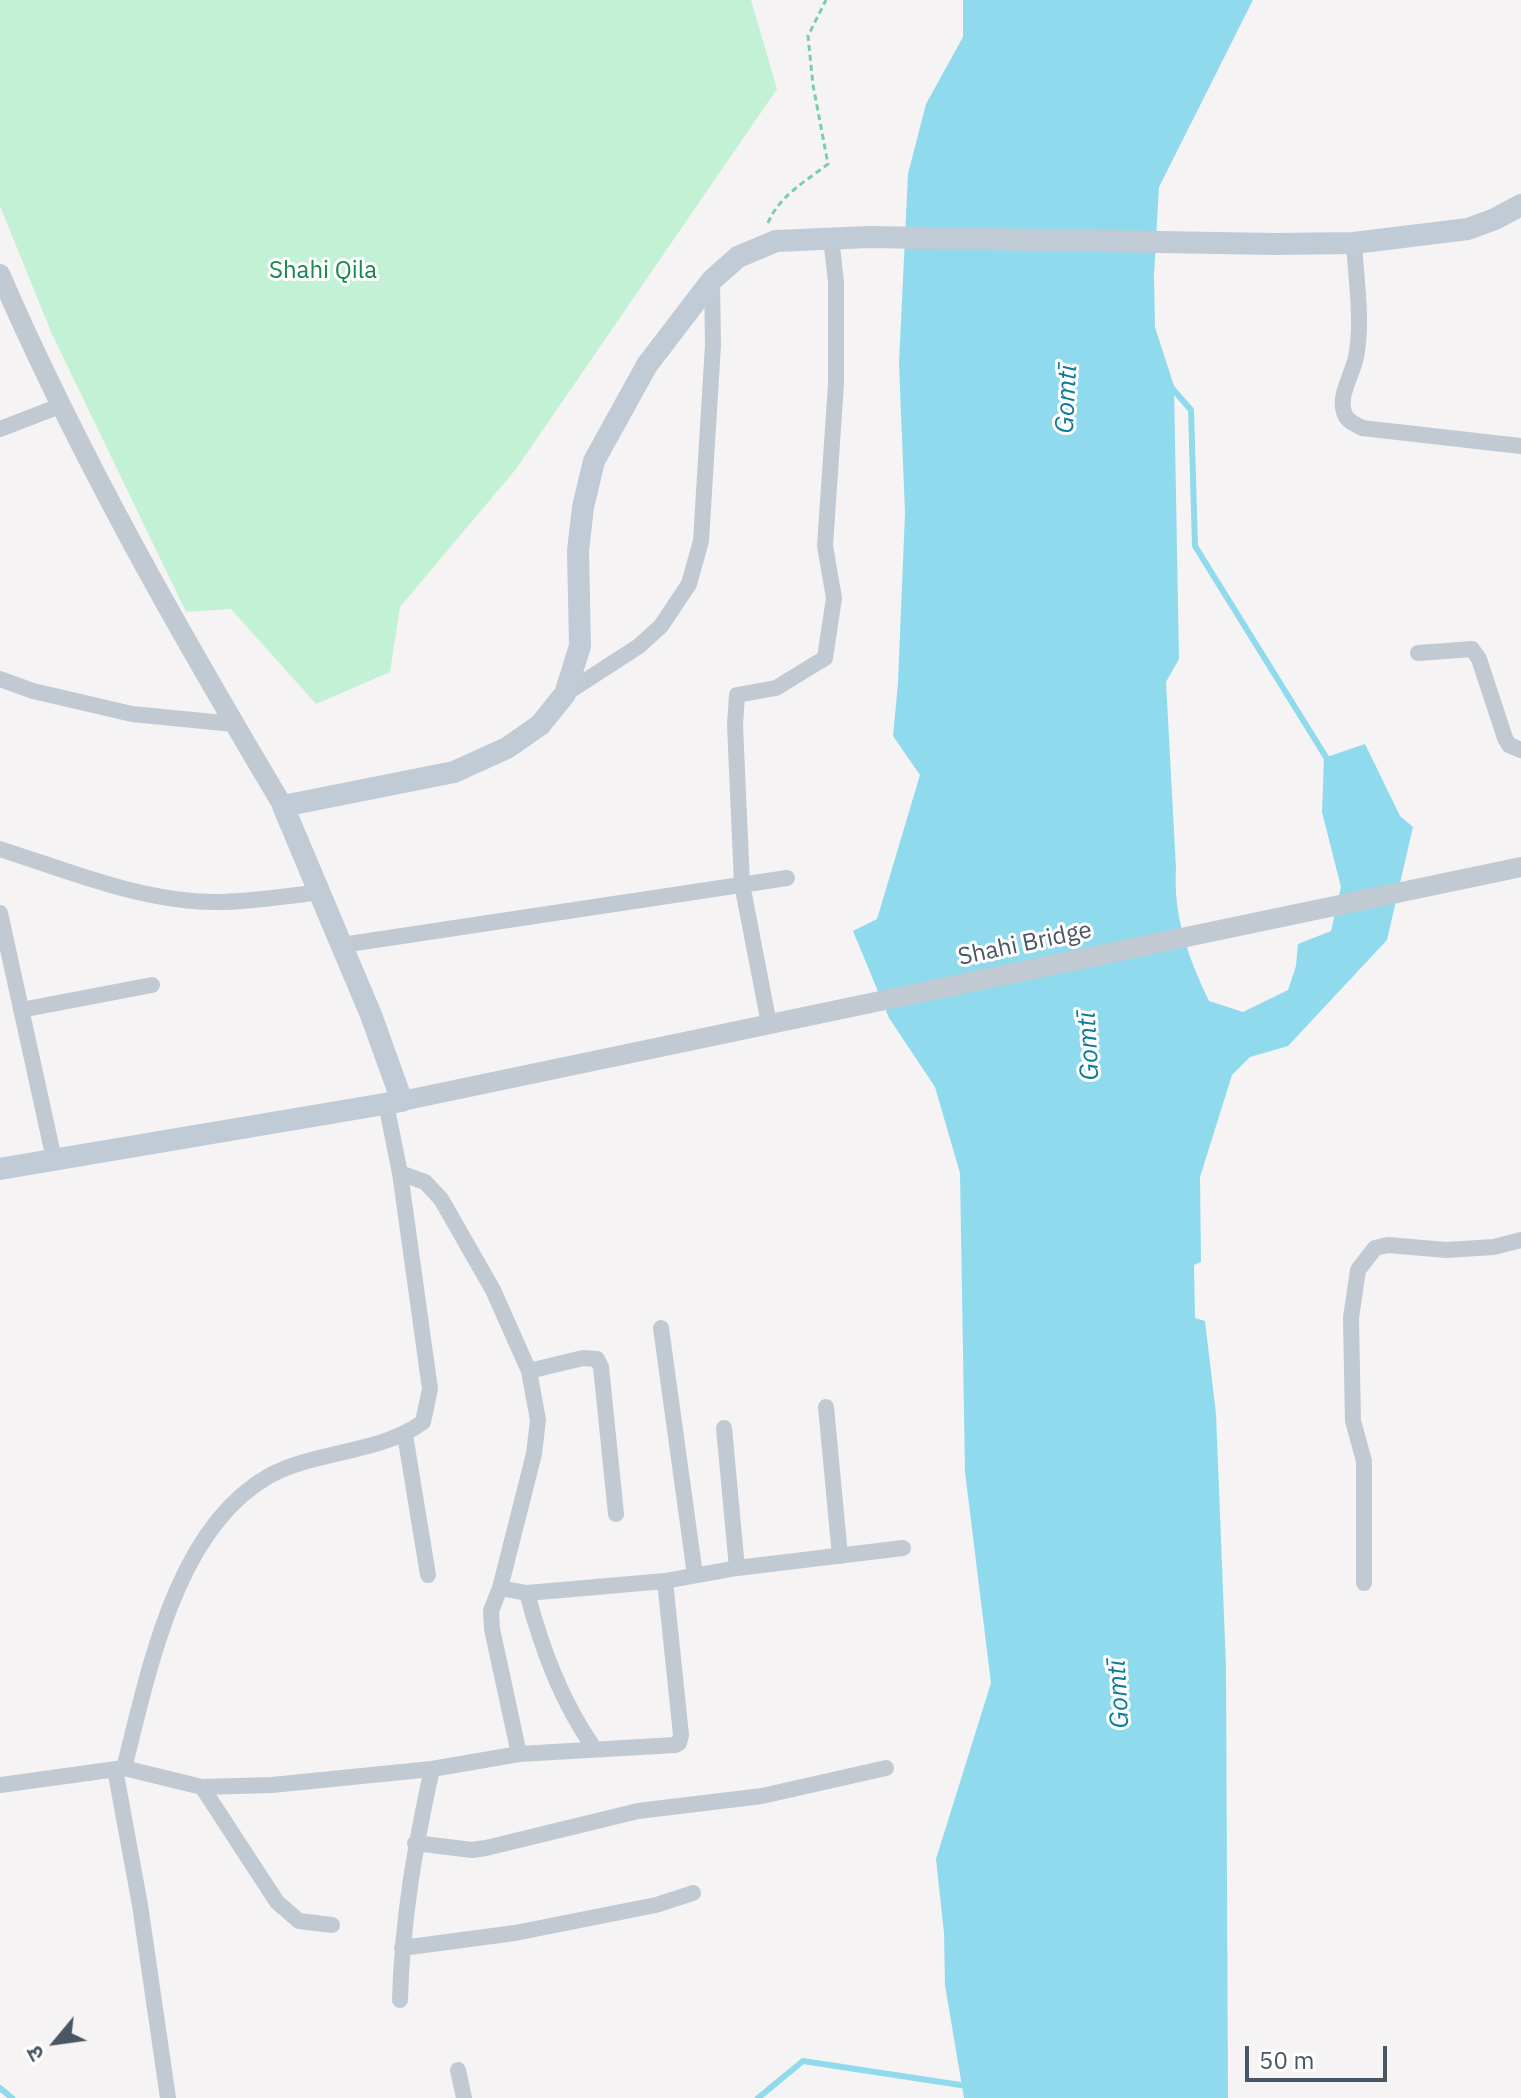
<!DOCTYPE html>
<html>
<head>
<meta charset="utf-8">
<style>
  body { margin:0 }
  #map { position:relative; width:1521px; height:2098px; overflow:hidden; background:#f5f3f3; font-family:"IBM Plex Sans","Noto Sans Devanagari",sans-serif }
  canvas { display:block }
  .north { position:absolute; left:16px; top:2002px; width:80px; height:80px; -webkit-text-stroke:6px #fff; paint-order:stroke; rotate:241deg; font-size:22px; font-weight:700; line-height:32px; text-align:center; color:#4a5661 }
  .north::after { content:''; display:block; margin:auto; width:28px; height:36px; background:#4a5661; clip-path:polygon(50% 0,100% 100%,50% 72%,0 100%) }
  .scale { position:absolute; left:1245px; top:2046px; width:142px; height:36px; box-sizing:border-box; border:4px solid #4a5661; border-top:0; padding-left:10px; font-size:24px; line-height:28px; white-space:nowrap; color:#4a5661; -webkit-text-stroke:6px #fff; paint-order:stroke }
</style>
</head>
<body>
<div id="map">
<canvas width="1521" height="2098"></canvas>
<div class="north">उ</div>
<div class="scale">50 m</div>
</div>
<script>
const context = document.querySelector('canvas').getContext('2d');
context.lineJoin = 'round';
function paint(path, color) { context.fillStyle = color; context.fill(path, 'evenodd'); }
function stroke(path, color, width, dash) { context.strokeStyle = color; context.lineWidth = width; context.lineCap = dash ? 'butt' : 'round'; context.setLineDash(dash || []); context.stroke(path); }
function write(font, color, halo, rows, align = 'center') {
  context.font = font + ' "IBM Plex Sans",sans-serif'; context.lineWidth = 6; context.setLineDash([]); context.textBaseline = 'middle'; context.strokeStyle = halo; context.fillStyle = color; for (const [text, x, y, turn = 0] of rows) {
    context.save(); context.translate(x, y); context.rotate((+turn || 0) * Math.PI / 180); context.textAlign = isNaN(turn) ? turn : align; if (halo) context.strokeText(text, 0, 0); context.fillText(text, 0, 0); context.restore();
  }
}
const green = new Path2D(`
  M0,0h751l26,89 -261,380 -116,138 -10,65 -74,32 -85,-95 -45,3 -134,-278 -52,-128z`);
const water = new Path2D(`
  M963,0h290l-94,187 -5,88 1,52 19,59 5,273 -13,23 10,187c-3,48 13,90 33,132l34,11 45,-22 8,-24 2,-22 33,-13 10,-44 -19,-75 2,-54 41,-14 35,72 13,11 -26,113 -99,106 -38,11 -18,18 -32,102 1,85 -7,3 1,53 10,3 11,93 10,252 2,432h-264l-19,-113 -1,-52 -8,-74 55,-176 -26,-211 -5,-299 -25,-86 -46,-69 -36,-87 24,-12 43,-144 -27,-39 5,-53 7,-170 -6,-150 9,-189 18,-70 37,-67z`);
const stream = new Path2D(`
  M1171,387l20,23 4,136 134,216
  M0,2088l12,10
  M758,2098l45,-37 164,25`);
const path = new Path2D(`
  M768,223c11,-27 38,-42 60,-59l-15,-79 -5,-49 18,-36`);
const minor = new Path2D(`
  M1354,243c2,37 9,78 2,114 -3,16 -18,39 -12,55 2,9 11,12 18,16l159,18
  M0,429l62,-24
  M1418,653l54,-4 7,10 26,79 4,7 12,5
  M0,679l33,12 99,23 102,10
  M565,694l74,-48 22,-20 28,-42 12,-43 12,-196 -1,-65
  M0,849c69,22 142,53 216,53 34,0 70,-6 105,-10
  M0,913l54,246
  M342,945l445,-67
  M21,1010l131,-25
  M769,1024l-27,-140 -7,-159 2,-30 39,-7 49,-30 9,-60 -9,-52 11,-162v-102l-5,-44
  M400,1173l25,9 16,17 52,91 36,81 9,49 -4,34 -34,134 -9,23 1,18 27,125
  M661,1328l34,247
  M529,1371l54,-13 14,1 4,8 15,147
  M826,1407l14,149
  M724,1428l13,140
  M405,1435l23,140
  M1364,1583v-122l-11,-40 -2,-103 7,-48 17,-22 13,-3 58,5 48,-3 27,-7
  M500,1588l27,5 138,-12 72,-13 166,-20
  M527,1593c15,56 34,108 67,155
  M124,1768c25,-97 51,-239 145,-292 48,-26 110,-22 154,-54l7,-33 -30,-216 -14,-69
  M115,1769l25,136 28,193
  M0,1785l124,-17 78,19 70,-2 160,-16 87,-15 156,-9 4,-2 2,-8 -16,-154
  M202,1787l75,115 22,19 33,4
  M415,1843l57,7 14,-2 152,-37 124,-15 124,-28
  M402,1948l113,-15 141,-28 37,-12
  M400,2000c2,-79 15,-154 32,-231
  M458,2070l6,28`);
const tertiary = new Path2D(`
  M0,274c80,184 180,359 283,532
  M402,1101l1119,-234`);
const secondary = new Path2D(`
  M0,1169l402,-68 -31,-86 -88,-209 171,-34 53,-24 33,-23 25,-31 15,-48 -2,-95 5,-44 11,-46 53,-96 65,-85 26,-23 38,-16 93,-4 406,7 79,-1 114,-14 27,-10 26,-14`);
const parkNames = [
  ["Shahi Qila",323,271]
];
const streetNames = [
  ["Shahi Bridge",1025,944,-12]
];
const waterNames = [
  ["Gomtī",1067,399,-87],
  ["Gomtī",1089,1046,-93],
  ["Gomtī",1119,1694,-93]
];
paint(green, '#c3f1d5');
paint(water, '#90daee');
stroke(stream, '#90daee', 6);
stroke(path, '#7ad0a6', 3, [6, 4]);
stroke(minor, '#c1cad2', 16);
stroke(tertiary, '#c1cad2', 20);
stroke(secondary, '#c1cbd6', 22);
write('24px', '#17864f', '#fff', parkNames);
write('24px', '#4a5661', '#fff', streetNames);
write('italic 26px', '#0c7c9b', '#fff', waterNames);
</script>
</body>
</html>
